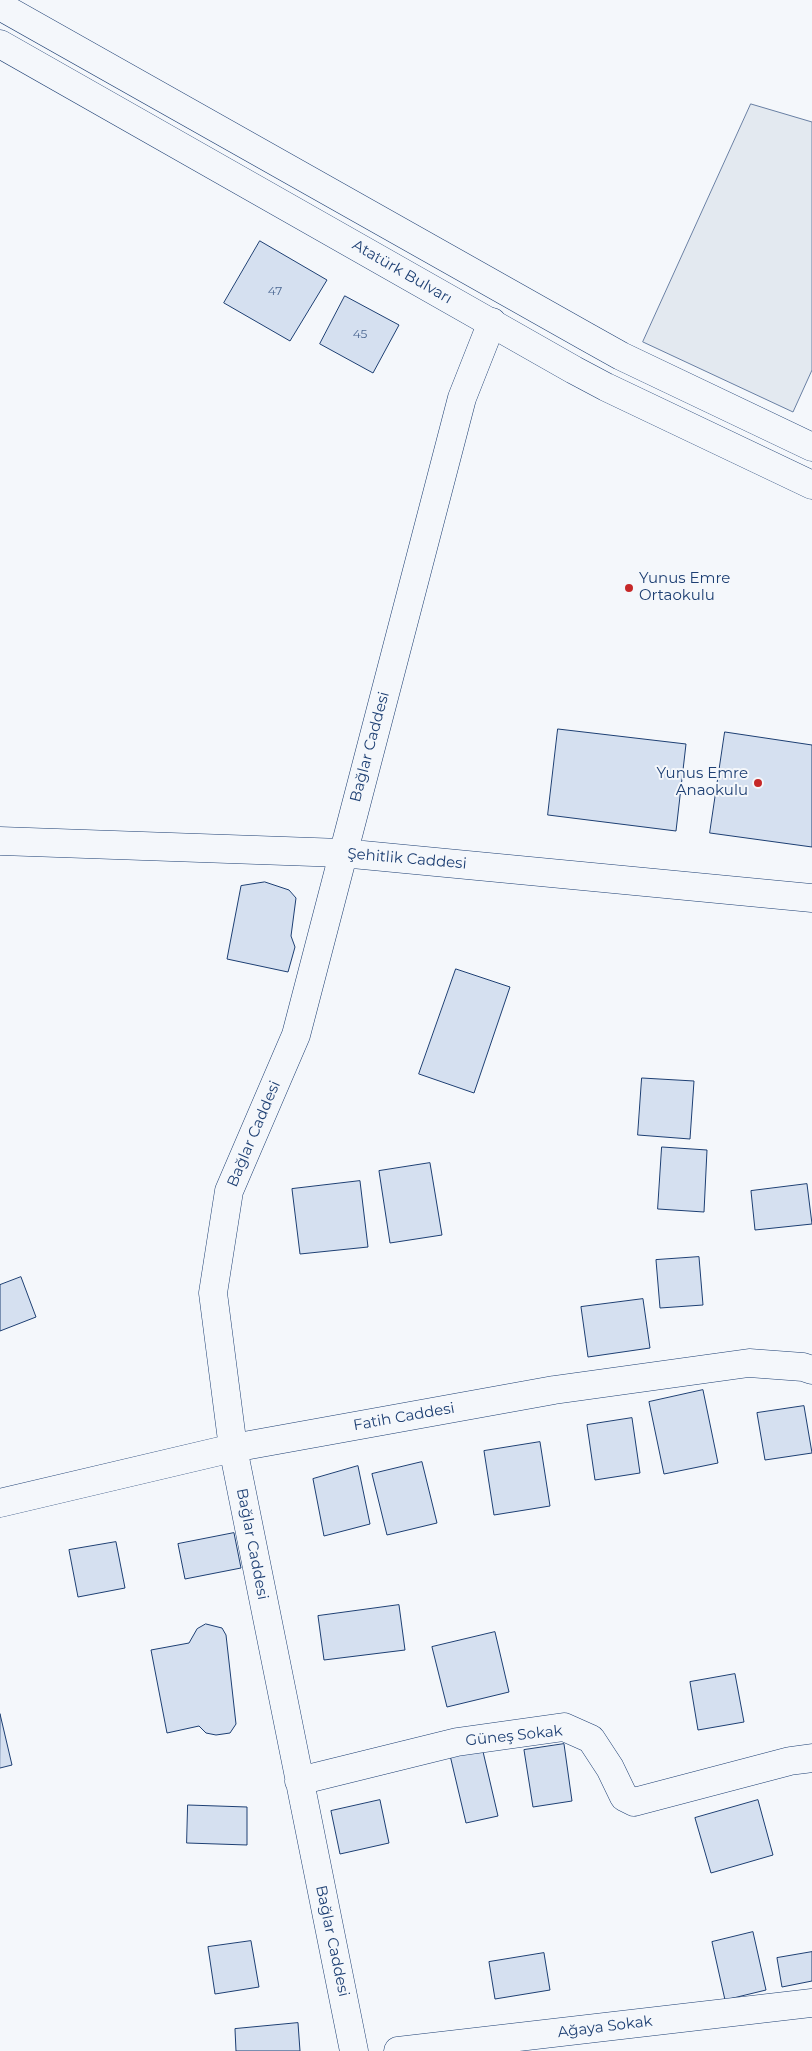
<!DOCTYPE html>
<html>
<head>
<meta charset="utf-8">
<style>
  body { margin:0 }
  canvas { display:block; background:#f4f7fb }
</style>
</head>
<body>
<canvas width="812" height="2051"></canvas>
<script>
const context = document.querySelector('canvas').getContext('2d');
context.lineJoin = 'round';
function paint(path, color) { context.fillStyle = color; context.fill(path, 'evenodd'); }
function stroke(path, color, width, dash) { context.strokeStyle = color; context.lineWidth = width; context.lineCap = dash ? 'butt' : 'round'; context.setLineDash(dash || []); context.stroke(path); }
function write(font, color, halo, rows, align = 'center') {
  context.font = font + ' Montserrat,sans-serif'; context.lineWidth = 4; context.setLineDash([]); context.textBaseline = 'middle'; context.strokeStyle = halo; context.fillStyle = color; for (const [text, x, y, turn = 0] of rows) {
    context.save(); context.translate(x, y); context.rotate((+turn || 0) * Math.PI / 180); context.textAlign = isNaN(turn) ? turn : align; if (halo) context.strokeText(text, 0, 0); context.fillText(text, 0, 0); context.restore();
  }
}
const green = new Path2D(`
  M751,104l61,18v248l-19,42 -150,-70z`);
const building = new Path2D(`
  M260,241l67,39 -37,61 -66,-38z
  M345,296l54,29 -26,48 -53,-29z
  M558,729l128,15 -10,87 -128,-16z
  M725,732l87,13v102l-102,-14z
  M265,882l24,8 7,8 -5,38 4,11 -7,25 -61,-13 14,-73z
  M456,969l54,18 -36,106 -55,-19z
  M642,1078l52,3 -4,58 -52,-4z
  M662,1147l45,3 -3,62 -46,-3z
  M430,1163l12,72 -52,8 -11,-72z
  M360,1181l8,66 -68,7 -8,-65z
  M807,1184l5,40 -57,6 -4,-39z
  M699,1257l4,48 -43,3 -4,-48z
  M21,1277l15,40 -36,14v-46z
  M643,1299l7,49 -62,9 -7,-50z
  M703,1390l15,73 -54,11 -15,-72z
  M804,1406l8,47 -47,7 -8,-47z
  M632,1418l8,55 -45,7 -8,-55z
  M540,1442l10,64 -56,9 -10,-64z
  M422,1462l15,61 -50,12 -15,-61z
  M358,1466l12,58 -46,12 -11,-57z
  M234,1533l7,35 -56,11 -7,-35z
  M116,1542l9,46 -47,9 -9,-47z
  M399,1605l6,45 -81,10 -6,-44z
  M206,1624l16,4 4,7 10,89 -6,9 -14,2 -10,-2 -7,-7 -32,7 -16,-83 38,-7 8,-14z
  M495,1632l14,60 -62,15 -15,-60z
  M735,1674l9,48 -46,8 -8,-48z
  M0,1714l12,51 -12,3z
  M481,1743l17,73 -32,7 -17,-72z
  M564,1744l8,57 -39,6 -9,-57z
  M380,1800l9,43 -49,11 -9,-43z
  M758,1800l15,55 -62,18 -16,-55z
  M188,1805l59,2v38l-60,-2z
  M753,1932l13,58 -41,10 -13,-58z
  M251,1941l8,46 -44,7 -7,-47z
  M812,1952v29l-30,6 -5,-29z
  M544,1953l6,37 -55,9 -6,-37z
  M298,2023l2,28h-64l-1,-22z`);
const minor = new Path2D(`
  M0,841l342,12 470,45
  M0,1503l233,-55 321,-58 195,-27 54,4 9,3
  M299,1781l158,-39 107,-15 27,12 19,29 14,29 10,5 156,-41 22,-3
  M354,2051l-121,-603 -20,-155 16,-102 67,-156 166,-637 30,-76
  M398,2051l414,-48`);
const major = new Path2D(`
  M0,6l587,331 34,19 191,91
  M0,44l574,326 32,17 206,98`);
const markers = [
  [629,588,5,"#c62828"],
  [758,783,5,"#c62828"]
];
const numberNames = [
  ["47",275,291],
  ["45",360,334]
];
const streetNames = [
  ["Atatürk Bulvarı",402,272,30],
  ["Bağlar Caddesi",370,747,-75],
  ["Şehitlik Caddesi",407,859,5],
  ["Bağlar Caddesi",254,1134,-67],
  ["Fatih Caddesi",404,1417,-10],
  ["Bağlar Caddesi",252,1544,79],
  ["Güneş Sokak",514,1736,-6],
  ["Bağlar Caddesi",332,1941,78],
  ["Ağaya Sokak",605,2027,-7]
];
const poiNames = [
  ["Yunus Emre",639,579],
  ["Ortaokulu",639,596],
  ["Yunus Emre",748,774,"right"],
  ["Anaokulu",748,791,"right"]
];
paint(green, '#e3e9f0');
stroke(green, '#687fa3', 1);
paint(building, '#d5e0f0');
stroke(building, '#1d3f73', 1);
stroke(minor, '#1d3f73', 29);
stroke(major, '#1d3f73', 29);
stroke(minor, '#f4f7fb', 28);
stroke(major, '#f4f7fb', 28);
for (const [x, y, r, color] of markers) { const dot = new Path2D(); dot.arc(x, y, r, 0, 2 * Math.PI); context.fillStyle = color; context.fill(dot); stroke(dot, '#f4f7fb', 2); }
write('12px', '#4b6792', null, numberNames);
write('15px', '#1d3f73', '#f4f7fb', streetNames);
write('15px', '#1d3f73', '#f4f7fb', poiNames, 'left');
</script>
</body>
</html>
